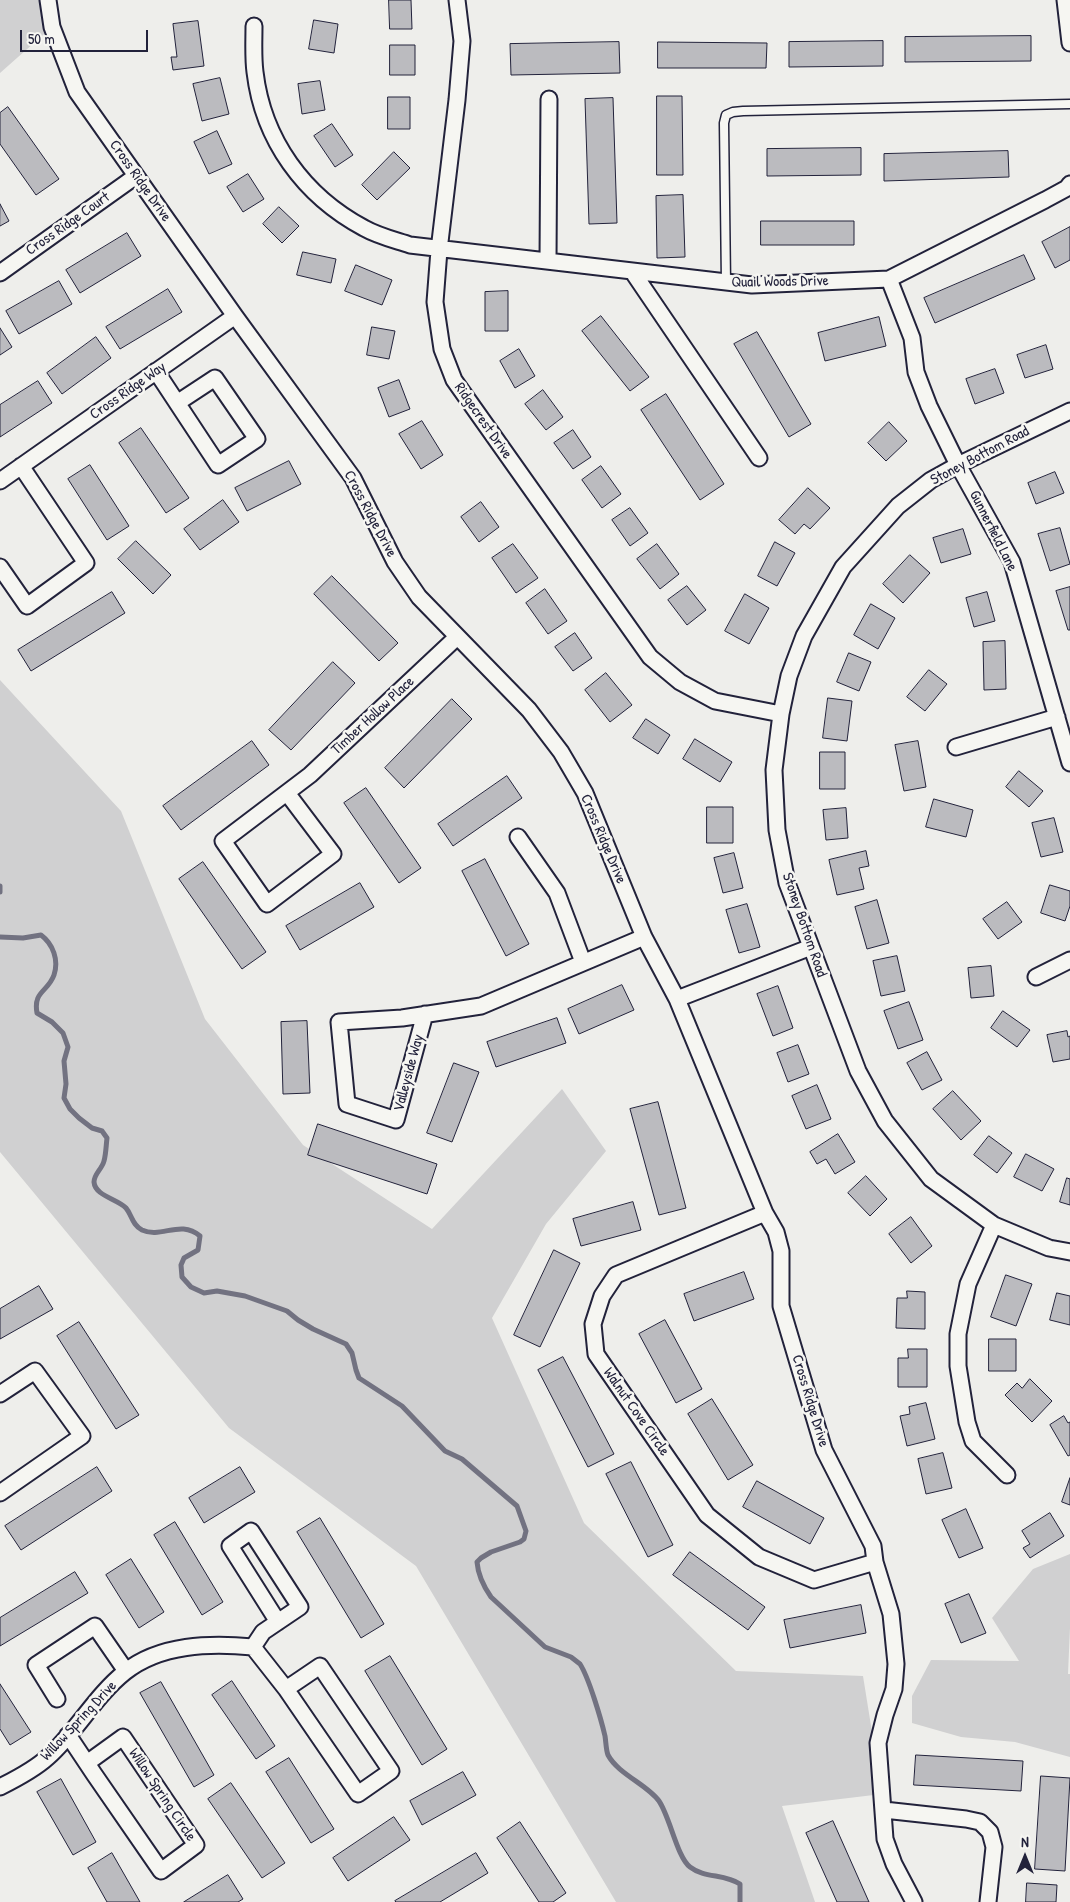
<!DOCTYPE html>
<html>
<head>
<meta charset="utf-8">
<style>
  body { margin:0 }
  #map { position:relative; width:1070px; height:1902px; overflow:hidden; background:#eeeeeb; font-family:"Patrick Hand",sans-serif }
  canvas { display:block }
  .north { position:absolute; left:1000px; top:1832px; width:50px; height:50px; -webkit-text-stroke:4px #f6f6f2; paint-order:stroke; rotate:0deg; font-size:14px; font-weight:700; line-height:20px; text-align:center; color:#22223b }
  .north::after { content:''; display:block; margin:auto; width:18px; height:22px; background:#22223b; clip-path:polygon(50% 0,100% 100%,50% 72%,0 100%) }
  .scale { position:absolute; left:20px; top:30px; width:128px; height:22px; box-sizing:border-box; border:2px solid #22223b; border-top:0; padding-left:6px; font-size:15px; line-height:18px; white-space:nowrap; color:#22223b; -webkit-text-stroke:4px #f6f6f2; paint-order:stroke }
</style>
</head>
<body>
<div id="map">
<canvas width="1070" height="1902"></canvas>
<div class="north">N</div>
<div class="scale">50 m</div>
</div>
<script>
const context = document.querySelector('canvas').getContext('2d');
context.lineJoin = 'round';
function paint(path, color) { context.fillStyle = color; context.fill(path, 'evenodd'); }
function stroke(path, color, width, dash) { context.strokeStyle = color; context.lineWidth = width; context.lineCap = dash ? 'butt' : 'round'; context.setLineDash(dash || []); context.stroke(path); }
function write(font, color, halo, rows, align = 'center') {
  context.font = font + ' "Patrick Hand",sans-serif'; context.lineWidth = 5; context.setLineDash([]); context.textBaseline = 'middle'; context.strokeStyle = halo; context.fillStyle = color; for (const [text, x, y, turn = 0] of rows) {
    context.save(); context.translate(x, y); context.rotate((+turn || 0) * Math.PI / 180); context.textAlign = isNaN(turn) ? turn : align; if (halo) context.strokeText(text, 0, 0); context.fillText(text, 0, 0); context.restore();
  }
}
const green = new Path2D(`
  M0,0h44l8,27 -52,46z
  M0,680l121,131 84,208 98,126 129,84 130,-140 44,62 -60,73 -54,94 92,205 152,148 127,5 19,118 -100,12 33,96h-199l-200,-336 -187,-138 -229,-276z
  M1070,1554v74l-2,46h2v83l-55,-15 -54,-5 -49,-14v-27l19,-36 88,1 -27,-43 41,-49z`);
const stream = new Path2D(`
  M0,886v6
  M0,937l23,1 18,-3c12,9 18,25 13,40 -6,17 -21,16 -17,38l15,9 11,11 5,14 -4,14 2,23 -2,14 6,11 9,9 13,10 10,3 5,7c-1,8 -1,16 -3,23 -2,8 -10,13 -10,21 1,14 24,17 32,26 6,7 6,17 16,22 20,9 38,-11 58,6l-2,14 -14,8 -3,7 1,12 9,10 13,6 13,-2 28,5 42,15 11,9 15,9 33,15 6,9 4,17 3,8 43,28 43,45 17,8 55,47 9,25 -2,8 -4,3 -29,10 -10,6 -4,4c1,13 7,25 14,35l54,50 26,10 9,7c9,14 21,55 25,72 1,6 1,14 3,19 10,19 40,30 51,46 11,16 18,56 31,66 14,11 35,7 50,17v18`);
const building = new Path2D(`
  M389,0h22l1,29h-22z
  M314,20l24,4 -4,29 -25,-4z
  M198,21l6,45 -31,4 -2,-13h6l-4,-33z
  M1031,36v25l-126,1v-25z
  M883,41v25l-94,1v-25z
  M619,42l1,31 -109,2 -1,-31z
  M658,42l109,1 -1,25h-108z
  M390,45h25v30h-25z
  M220,78l9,36 -27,7 -9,-37z
  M320,81l5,29 -23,4 -4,-30z
  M657,96h25l1,79h-26z
  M388,97h22v32h-22z
  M613,98l4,125 -28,1 -4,-125z
  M8,107l51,72 -23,16 -36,-51v-31z
  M332,124l21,31 -18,12 -21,-31z
  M217,131l15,33 -23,10 -15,-32z
  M861,148v27l-94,1v-27z
  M1008,151l1,26 -125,4v-27z
  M394,152l16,16 -33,32 -15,-15z
  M248,174l16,25 -21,13 -16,-25z
  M683,195l2,62 -28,1 -1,-62z
  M0,204l9,17 -9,5z
  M279,207l20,19 -17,17 -19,-19z
  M761,221h93v24h-93z
  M1070,227v33l-15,8 -13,-26z
  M127,233l14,23 -61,37 -14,-23z
  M303,252l33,7 -5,24 -34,-8z
  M1024,255l11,24 -100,44 -11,-25z
  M356,265l36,15 -10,25 -37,-14z
  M59,281l13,23 -53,30 -13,-23z
  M168,289l14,23 -62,37 -14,-22z
  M508,291v40h-23v-39z
  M601,316l48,61 -19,14 -48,-60z
  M879,317l7,29 -61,15 -7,-28z
  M372,327l23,4 -6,28 -22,-4z
  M0,328l12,19 -12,8z
  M757,332l54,92 -22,13 -55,-93z
  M96,337l15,21 -49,36 -15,-21z
  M1046,345l7,24 -28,9 -8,-23z
  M519,349l16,27 -20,12 -15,-27z
  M995,369l9,24 -29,11 -9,-25z
  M399,380l11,29 -21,8 -11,-29z
  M38,381l14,22 -52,34v-32z
  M543,390l20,27 -17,13 -21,-26z
  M666,394l58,90 -24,16 -59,-90z
  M422,421l21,34 -22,14 -22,-35z
  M889,422l18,19 -21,20 -18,-18z
  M141,428l48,70 -23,15 -47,-70z
  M573,430l18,27 -18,12 -19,-26z
  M289,461l12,23 -54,27 -12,-23z
  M90,465l39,61 -22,14 -39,-61z
  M601,466l20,28 -19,14 -20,-28z
  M1055,472l9,21 -28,11 -8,-21z
  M808,488l22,20 -20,21 -6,-5 -9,10 -16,-14z
  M223,500l16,22 -39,28 -16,-21z
  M481,502l18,25 -20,15 -18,-25z
  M630,508l18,25 -18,13 -18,-26z
  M1060,528l10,36 -20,7 -12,-37z
  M963,529l8,25 -30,9 -8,-25z
  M136,541l35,34 -18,19 -35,-35z
  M775,542l20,11 -18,33 -19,-10z
  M513,544l25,34 -22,15 -24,-35z
  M657,544l22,30 -19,15 -23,-30z
  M910,555l20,18 -27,30 -20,-19z
  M332,576l66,67 -19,18 -65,-67z
  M687,586l19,24 -19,15 -19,-25z
  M1070,587v43h-2l-12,-39z
  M545,589l22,32 -19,13 -22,-31z
  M112,592l13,21 -94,58 -13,-21z
  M987,592l8,29 -21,6 -8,-29z
  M745,594l24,14 -20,36 -24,-13z
  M871,604l24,14 -17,31 -24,-14z
  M575,633l17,25 -19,13 -18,-24z
  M1005,641l1,48 -22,1 -1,-48z
  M849,653l22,9 -12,29 -22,-9z
  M333,662l22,21 -64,67 -22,-20z
  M929,670l18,14 -22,27 -18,-14z
  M606,673l26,32 -22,17 -25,-32z
  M828,698l24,3 -5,40 -24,-3z
  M452,699l20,20 -68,69 -19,-20z
  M646,719l24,16 -12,19 -25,-16z
  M695,739l37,23 -12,20 -37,-23z
  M252,741l17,24 -88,65 -18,-24z
  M918,741l8,46 -22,4 -9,-46z
  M820,752h25v37h-25z
  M1019,771l24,20 -14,16 -23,-20z
  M507,776l15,22 -69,48 -15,-22z
  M366,788l55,80 -22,15 -55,-80z
  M934,799l39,11 -7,27 -40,-10z
  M707,807h26v36h-26z
  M846,808l2,30 -22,2 -3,-30z
  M1054,818l9,34 -22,5 -9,-34z
  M866,851l3,15 -10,2 5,21 -27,6 -8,-35z
  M734,853l9,35 -20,5 -9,-35z
  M485,859l44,85 -23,12 -44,-85z
  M203,862l63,90 -24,17 -63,-90z
  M360,883l14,24 -74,43 -14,-24z
  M1050,885l20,6v15l-5,15 -24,-8z
  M877,900l12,43 -22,6 -12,-42z
  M1007,902l15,20 -24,17 -15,-20z
  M747,904l13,43 -21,6 -13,-43z
  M897,956l8,35 -24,5 -8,-35z
  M991,966l3,30 -23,2 -3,-30z
  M622,985l12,25 -55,24 -11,-25z
  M778,986l15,42 -20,8 -16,-42z
  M909,1002l14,38 -25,9 -14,-38z
  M1003,1011l27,19 -13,17 -26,-19z
  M557,1018l9,25 -70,24 -9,-25z
  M307,1021l3,72 -27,1 -2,-72z
  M1067,1031l1,6 2,-1v23l-17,3 -6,-27z
  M798,1045l11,29 -21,8 -11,-29z
  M927,1052l15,28 -20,10 -15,-27z
  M454,1063l25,9 -27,70 -25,-9z
  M817,1085l14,34 -25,10 -14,-33z
  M953,1091l28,30 -20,19 -28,-31z
  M658,1102l28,106 -27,7 -29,-106z
  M318,1124l119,40 -10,30 -119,-39z
  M838,1134l17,28 -20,12 -9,-15 -9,5 -7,-12z
  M989,1136l23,17 -15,20 -23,-18z
  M1026,1154l28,15 -12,22 -28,-14z
  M866,1176l21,23 -17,17 -22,-23z
  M1067,1178l3,1v26l-10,-3z
  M633,1202l8,28 -60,16 -8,-27z
  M911,1217l21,29 -21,17 -22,-29z
  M554,1250l26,13 -40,84 -26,-12z
  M744,1272l10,27 -60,22 -10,-27z
  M1006,1275l26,9 -16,42 -25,-9z
  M39,1286l14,23 -53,30v-30z
  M907,1291l18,1v37l-29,-1 1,-30h10z
  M1057,1293l13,3v29l-20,-5z
  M665,1320l37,69 -26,14 -37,-69z
  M79,1322l60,93 -23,14 -59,-93z
  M989,1339h27v32h-27z
  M908,1349h19v38h-29v-29h10z
  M563,1357l51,97 -26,13 -50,-97z
  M1030,1379l22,22 -20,21 -27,-27 12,-12 5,5z
  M712,1399l41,66 -25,15 -40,-66z
  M926,1403l9,36 -28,7 -7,-30 10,-2 -1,-7z
  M1064,1416l4,7 2,-1v33l-2,1 -18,-31z
  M943,1453l9,35 -26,6 -8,-35z
  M631,1462l42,83 -25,12 -42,-83z
  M97,1467l15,24 -91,59 -16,-24z
  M240,1467l15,25 -51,31 -15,-25z
  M1070,1478v27l-8,-3z
  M757,1481l67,37 -14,26 -67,-37z
  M966,1509l17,39 -24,10 -17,-38z
  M1050,1513l14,23 -34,22 -7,-10 7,-4 -8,-13z
  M320,1518l64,106 -23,14 -64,-106z
  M175,1522l48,80 -21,13 -48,-80z
  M690,1552l75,55 -17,23 -75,-55z
  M131,1559l33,53 -25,16 -33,-53z
  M75,1572l13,21 -88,53v-28z
  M969,1594l17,39 -25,10 -16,-39z
  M861,1605l5,28 -76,15 -6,-28z
  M390,1656l57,93 -25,16 -57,-94z
  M232,1681l43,65 -19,13 -44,-64z
  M161,1682l53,93 -20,12 -54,-94z
  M0,1684l31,48 -21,13 -10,-16z
  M916,1755l107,6 -2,30 -107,-6z
  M289,1758l45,71 -23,14 -45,-71z
  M463,1772l13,23 -54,30 -12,-24z
  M1041,1776l29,2 -5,93 -30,-2z
  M61,1779l35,63 -23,13 -36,-63z
  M231,1783l54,80 -23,15 -54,-79z
  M394,1817l16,23 -62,41 -15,-23z
  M833,1821l36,81h-32l-31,-69z
  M520,1822l46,71 -13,9h-14l-42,-64z
  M112,1853l28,49h-33l-19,-34z
  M476,1853l12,20 -48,29h-44l-1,-1z
  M228,1875l15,24 -5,3h-54z
  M1027,1883l30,2 -1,17h-30z`);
const lane = new Path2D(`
  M726,283l-2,-160 2,-8 7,-3 10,-1 327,-7`);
const street = new Path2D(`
  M48,0l4,27 25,65 158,224 118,162 42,84 24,35 110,113 32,42 24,41 59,144 33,62 88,214 11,19 5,19v55l43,144 49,96 2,16 16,52 5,50 -2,25 -9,26 -7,28 7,96 9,25 20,38
  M457,0l5,41 -5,59 -18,150 -4,52 7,47 12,31 196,277 30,25 35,19 66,13
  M1065,0l5,43
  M254,26c0,15 -1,31 1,46 8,68 49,124 109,156 14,8 31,12 46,17l342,40 137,-6 156,-79 22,-12 3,-4
  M548,261l1,-162
  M632,271l127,187
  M0,273l136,-97
  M889,279l23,59 4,34 13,34 29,59 54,97 58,201
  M156,371l62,94 39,-26 -42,-61 -38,25
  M1070,411l-112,54 -27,15 -33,26 -55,61 -39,69 -15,40 -8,38 -7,56 3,60 10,53 71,188 27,50 46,58 63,46 55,23 21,4
  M0,481l235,-165
  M0,567l27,39 59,-43 -65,-97
  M956,747l101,-30
  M287,793l46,61 -66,50 -44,-63 87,-66 147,-138
  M518,837l39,56 26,69
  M1036,977l34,-17
  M677,999l134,-52
  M425,1014l-29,106 -49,-16 -8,-82 63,-4 79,-12 163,-69
  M765,1213l-149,62 -14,21 -9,28 3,30 111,161 52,42 55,23 61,-18
  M994,1225l-26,59 -10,50v32l9,56 6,19 34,34
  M0,1394l35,-23 47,65 -82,57
  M253,1647l10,-15 37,-25 -49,-76 -21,15 48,76
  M57,1699l-21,-34 59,-39 31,45
  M68,1735l26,39 67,97 35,-26 -73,-108 -36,26
  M0,1787c16,-8 35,-18 48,-30 29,-26 47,-61 77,-85 35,-28 85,-29 128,-25l33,42 72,105 33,-23 -71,-105 -34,23
  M884,1810l82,9 14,3 10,10 4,15 -6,55`);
const streetNames = [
  ["Cross Ridge Drive",140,181,55],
  ["Cross Ridge Court",68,224,-35],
  ["Quail Woods Drive",780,282,-1],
  ["Cross Ridge Way",128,391,-35],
  ["Ridgecrest Drive",483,421,55],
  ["Stoney Bottom Road",980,456,-28],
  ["Cross Ridge Drive",370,514,62],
  ["Gunnerfield Lane",993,531,63],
  ["Timber Hollow Place",373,716,-43],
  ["Cross Ridge Drive",603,839,67],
  ["Stoney Bottom Road",804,925,71],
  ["Valleyside Way",409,1073,-75],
  ["Cross Ridge Drive",810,1401,73],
  ["Walnut Cove Circle",636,1412,55],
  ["Willow Spring Drive",79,1721,-47],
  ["Willow Spring Circle",162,1795,56]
];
paint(green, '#d0d0d1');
stroke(stream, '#727281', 5);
paint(building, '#bbbbbf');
stroke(building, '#22223b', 1);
stroke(lane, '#22223b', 11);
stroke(street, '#22223b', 19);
stroke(lane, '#f6f6f2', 8);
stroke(street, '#f6f6f2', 15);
write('15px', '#22223b', '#f6f6f2', streetNames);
</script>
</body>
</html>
